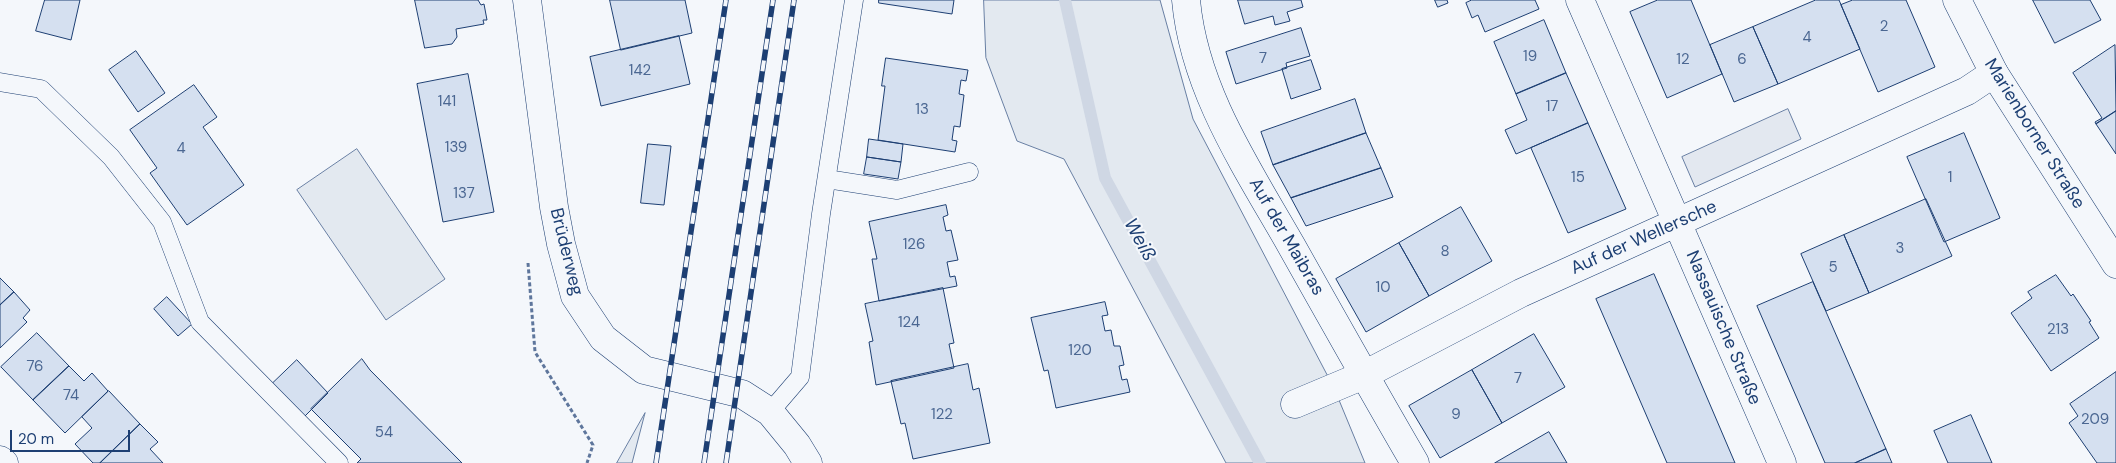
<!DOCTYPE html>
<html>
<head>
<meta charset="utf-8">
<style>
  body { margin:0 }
  #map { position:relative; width:2116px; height:463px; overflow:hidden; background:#f4f7fb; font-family:"DM Sans",sans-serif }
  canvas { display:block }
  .scale { position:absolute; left:10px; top:430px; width:120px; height:22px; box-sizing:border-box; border:2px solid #1d3f73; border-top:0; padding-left:6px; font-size:15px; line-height:18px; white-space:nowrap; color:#1d3f73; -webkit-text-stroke:4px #f4f7fb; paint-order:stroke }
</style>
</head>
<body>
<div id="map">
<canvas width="2116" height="463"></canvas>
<div class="scale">20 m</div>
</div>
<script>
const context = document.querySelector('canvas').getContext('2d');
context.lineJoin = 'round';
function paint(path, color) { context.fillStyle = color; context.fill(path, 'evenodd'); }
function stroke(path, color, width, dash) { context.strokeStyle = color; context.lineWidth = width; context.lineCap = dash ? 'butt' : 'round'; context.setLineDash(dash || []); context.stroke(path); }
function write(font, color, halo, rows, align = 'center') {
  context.font = font + ' "DM Sans",sans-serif'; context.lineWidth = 4; context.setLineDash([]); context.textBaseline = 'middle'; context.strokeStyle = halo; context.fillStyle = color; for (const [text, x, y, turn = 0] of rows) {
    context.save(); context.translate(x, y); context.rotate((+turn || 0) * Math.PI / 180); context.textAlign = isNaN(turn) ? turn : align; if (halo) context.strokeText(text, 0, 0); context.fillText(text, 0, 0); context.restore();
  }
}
const green = new Path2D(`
  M984,0h176l33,119 141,269 31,75h-139l-162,-304 -47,-18 -31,-83z
  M357,149l88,130 -59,41 -89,-130z
  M645,413l-13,50h-15z`);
const parking = new Path2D(`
  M1788,109l13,30 -106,48 -13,-30z`);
const stream = new Path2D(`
  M1065,0l40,178 155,285`);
const building = new Path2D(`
  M45,0h35l-9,40 -35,-9z
  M415,0h63l3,5 3,-1 3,16h-4l1,4 -28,5 1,8 -5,7 -27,4z
  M610,0h75l7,33 -71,17z
  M879,0h75l-2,14 -73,-11z
  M1238,0h63l2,7 -16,5 3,9 -15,4 -2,-9 -28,8z
  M1435,0h12l1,3 -10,4z
  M1472,0h63l4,9 -54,23 -7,-17 -6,3 -6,-15z
  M1658,0h33l31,74 -55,24 -37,-86z
  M1816,0h23l21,49 -82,35 -25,-57z
  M1853,0h53l29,67 -57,25 -37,-87z
  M2033,0h57l11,20 -46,23z
  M1544,20l22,53 -50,21 -22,-52z
  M1753,27l25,57 -44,18 -24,-57z
  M1301,28l9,28 -24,7 1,5 -51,16 -10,-32z
  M679,36l11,48 -89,22 -11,-49z
  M2115,45l1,66 -20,13 -1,-2 7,-4 -29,-45z
  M136,51l29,42 -27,19 -29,-42z
  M886,58l82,12 -2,11 -5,-1 -2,14 5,1 -4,32 -6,-1 -2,14 5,1 -2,11 -77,-12 7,-54h-3z
  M1311,60l10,29 -30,10 -9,-30z
  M1566,73l22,50 -72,31 -11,-24 22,-10 -11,-26z
  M468,74l26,138 -51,10 -26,-138z
  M194,85l23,32 -14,10 41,58 -57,40 -37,-52 7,-5 -27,-38z
  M1355,99l11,34 -93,32 -12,-33z
  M2116,111v43l-20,-30z
  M1588,123l38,86 -58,24 -37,-85z
  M1366,133l15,35 -90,30 -18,-33z
  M1964,133l36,85 -56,24 -37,-85z
  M869,139l34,5 -2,18 -34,-5z
  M648,144l23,2 -7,59 -23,-2z
  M867,157l34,5 -3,17 -34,-5z
  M1381,168l12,29 -87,29 -15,-28z
  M1926,199l26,57 -83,37 -25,-58z
  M946,205l2,10 -5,2 3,14 5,-1 7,30 -11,2 3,15 5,-1 2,10 -78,15 -7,-42h5l-8,-37z
  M1461,207l31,54 -63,35 -30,-53z
  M1844,235l25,58 -43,18 -25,-57z
  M1399,243l30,53 -63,36 -30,-53z
  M1654,274l16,37 65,152h-68l-71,-164z
  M2056,275l15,21 2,-2 18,27 -2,1 10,16 -48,33 -40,-58 21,-15 -4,-6z
  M0,278l14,14 -14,13z
  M1813,282l73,167 -31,14h-30l-68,-157z
  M943,288l11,55 -5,1 5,24 -78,17 -7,-43 4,-1 -8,-37z
  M14,292l16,18 -7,8 4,4 -27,26v-43z
  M167,297l25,27 -14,12 -24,-27z
  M1105,302l3,13 -6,1 3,15 6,-1 3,16h6l4,19 -5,1 3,14 5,-1 3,13 -74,16 -8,-38 -4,1 -13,-53z
  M37,333l32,33 -36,34 -32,-33z
  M1534,334l31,53 -63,36 -30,-53z
  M362,359l8,11 92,93h-105l4,-4 -50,-50z
  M297,360l31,33 -25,25 -32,-33z
  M968,364l5,26 6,-2 11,55 -77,16 -8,-36 -4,1 -10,-43z
  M69,366l15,15 8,-8 16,18 -43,42 -32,-33z
  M1472,370l30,53 -62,35 -31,-52z
  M2116,372v91h-19l-28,-40 9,-7 -8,-12z
  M109,391l31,33 -40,39h-7l-18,-19 17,-16 -10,-11z
  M1971,415l21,48h-44l-14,-32z
  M140,424l18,18 -8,7 13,14h-63z
  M1549,432l18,31h-72z
  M1886,449l6,14h-37z`);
const path = new Path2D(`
  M528,263l7,89 58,93 -6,18`);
const service = new Path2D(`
  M0,82l41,7 70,68 51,65 38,100 139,141
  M827,179l70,11 72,-18
  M770,412l30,-35 21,-163 33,-214`);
const minor = new Path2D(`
  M1186,0c8,90 61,168 105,245 41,73 82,146 124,218
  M1580,0l202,463
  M1295,404l69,-29 157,-82 446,-202 27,-18`);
const tertiary = new Path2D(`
  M527,0l27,207 7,37 14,52 28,42 41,32 98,24 28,18 27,33 11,18
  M0,460l4,3`);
const secondary = new Path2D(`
  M1957,0l37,73 122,191`);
const rail = new Path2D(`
  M656,463l70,-463
  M704,463l69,-463
  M726,463l68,-463`);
const numberNames = [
  ["2",1884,27],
  ["4",1807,38],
  ["19",1530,57],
  ["7",1263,59],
  ["12",1683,60],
  ["6",1742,60],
  ["142",640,71],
  ["141",447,102],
  ["17",1552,107],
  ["13",922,110],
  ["139",456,148],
  ["4",181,149],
  ["15",1578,178],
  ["1",1950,178],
  ["137",464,194],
  ["126",914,245],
  ["3",1900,249],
  ["8",1445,252],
  ["5",1833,268],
  ["10",1383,288],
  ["124",909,323],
  ["213",2058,330],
  ["120",1080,351],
  ["76",35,367],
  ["7",1518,379],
  ["74",71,396],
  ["122",942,415],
  ["9",1456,415],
  ["209",2095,420],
  ["54",384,433]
];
const streetNames = [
  ["Marienborner Straße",2034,134,58],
  ["Auf der Maibras",1286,237,60],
  ["Auf der Wellersche",1644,238,-24],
  ["Brüderweg",566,252,76],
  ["Nassauische Straße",1723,328,67]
];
const waterNames = [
  ["Weiß",1139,240,61]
];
paint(green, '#e3e9f0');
stroke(green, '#687fa3', 1);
paint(parking, '#e3e8f0');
stroke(parking, '#687fa3', 1);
stroke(stream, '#cfd7e4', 12);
paint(building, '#d5e0f0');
stroke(building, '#1d3f73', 1);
stroke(service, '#1d3f73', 19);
stroke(minor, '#1d3f73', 29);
stroke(tertiary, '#1d3f73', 29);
stroke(secondary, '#1d3f73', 29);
stroke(path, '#5e769c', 3, [4, 2.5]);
stroke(service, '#f4f7fb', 18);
stroke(minor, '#f4f7fb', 28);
stroke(tertiary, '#f4f7fb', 28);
stroke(secondary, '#f4f7fb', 28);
stroke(rail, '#1d3f73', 5.5);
stroke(rail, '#f4f7fb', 4, [11]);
write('15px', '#4b6792', null, numberNames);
write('18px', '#1d3f73', '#f4f7fb', streetNames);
write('italic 19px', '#1d3f73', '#f4f7fb', waterNames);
</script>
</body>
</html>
